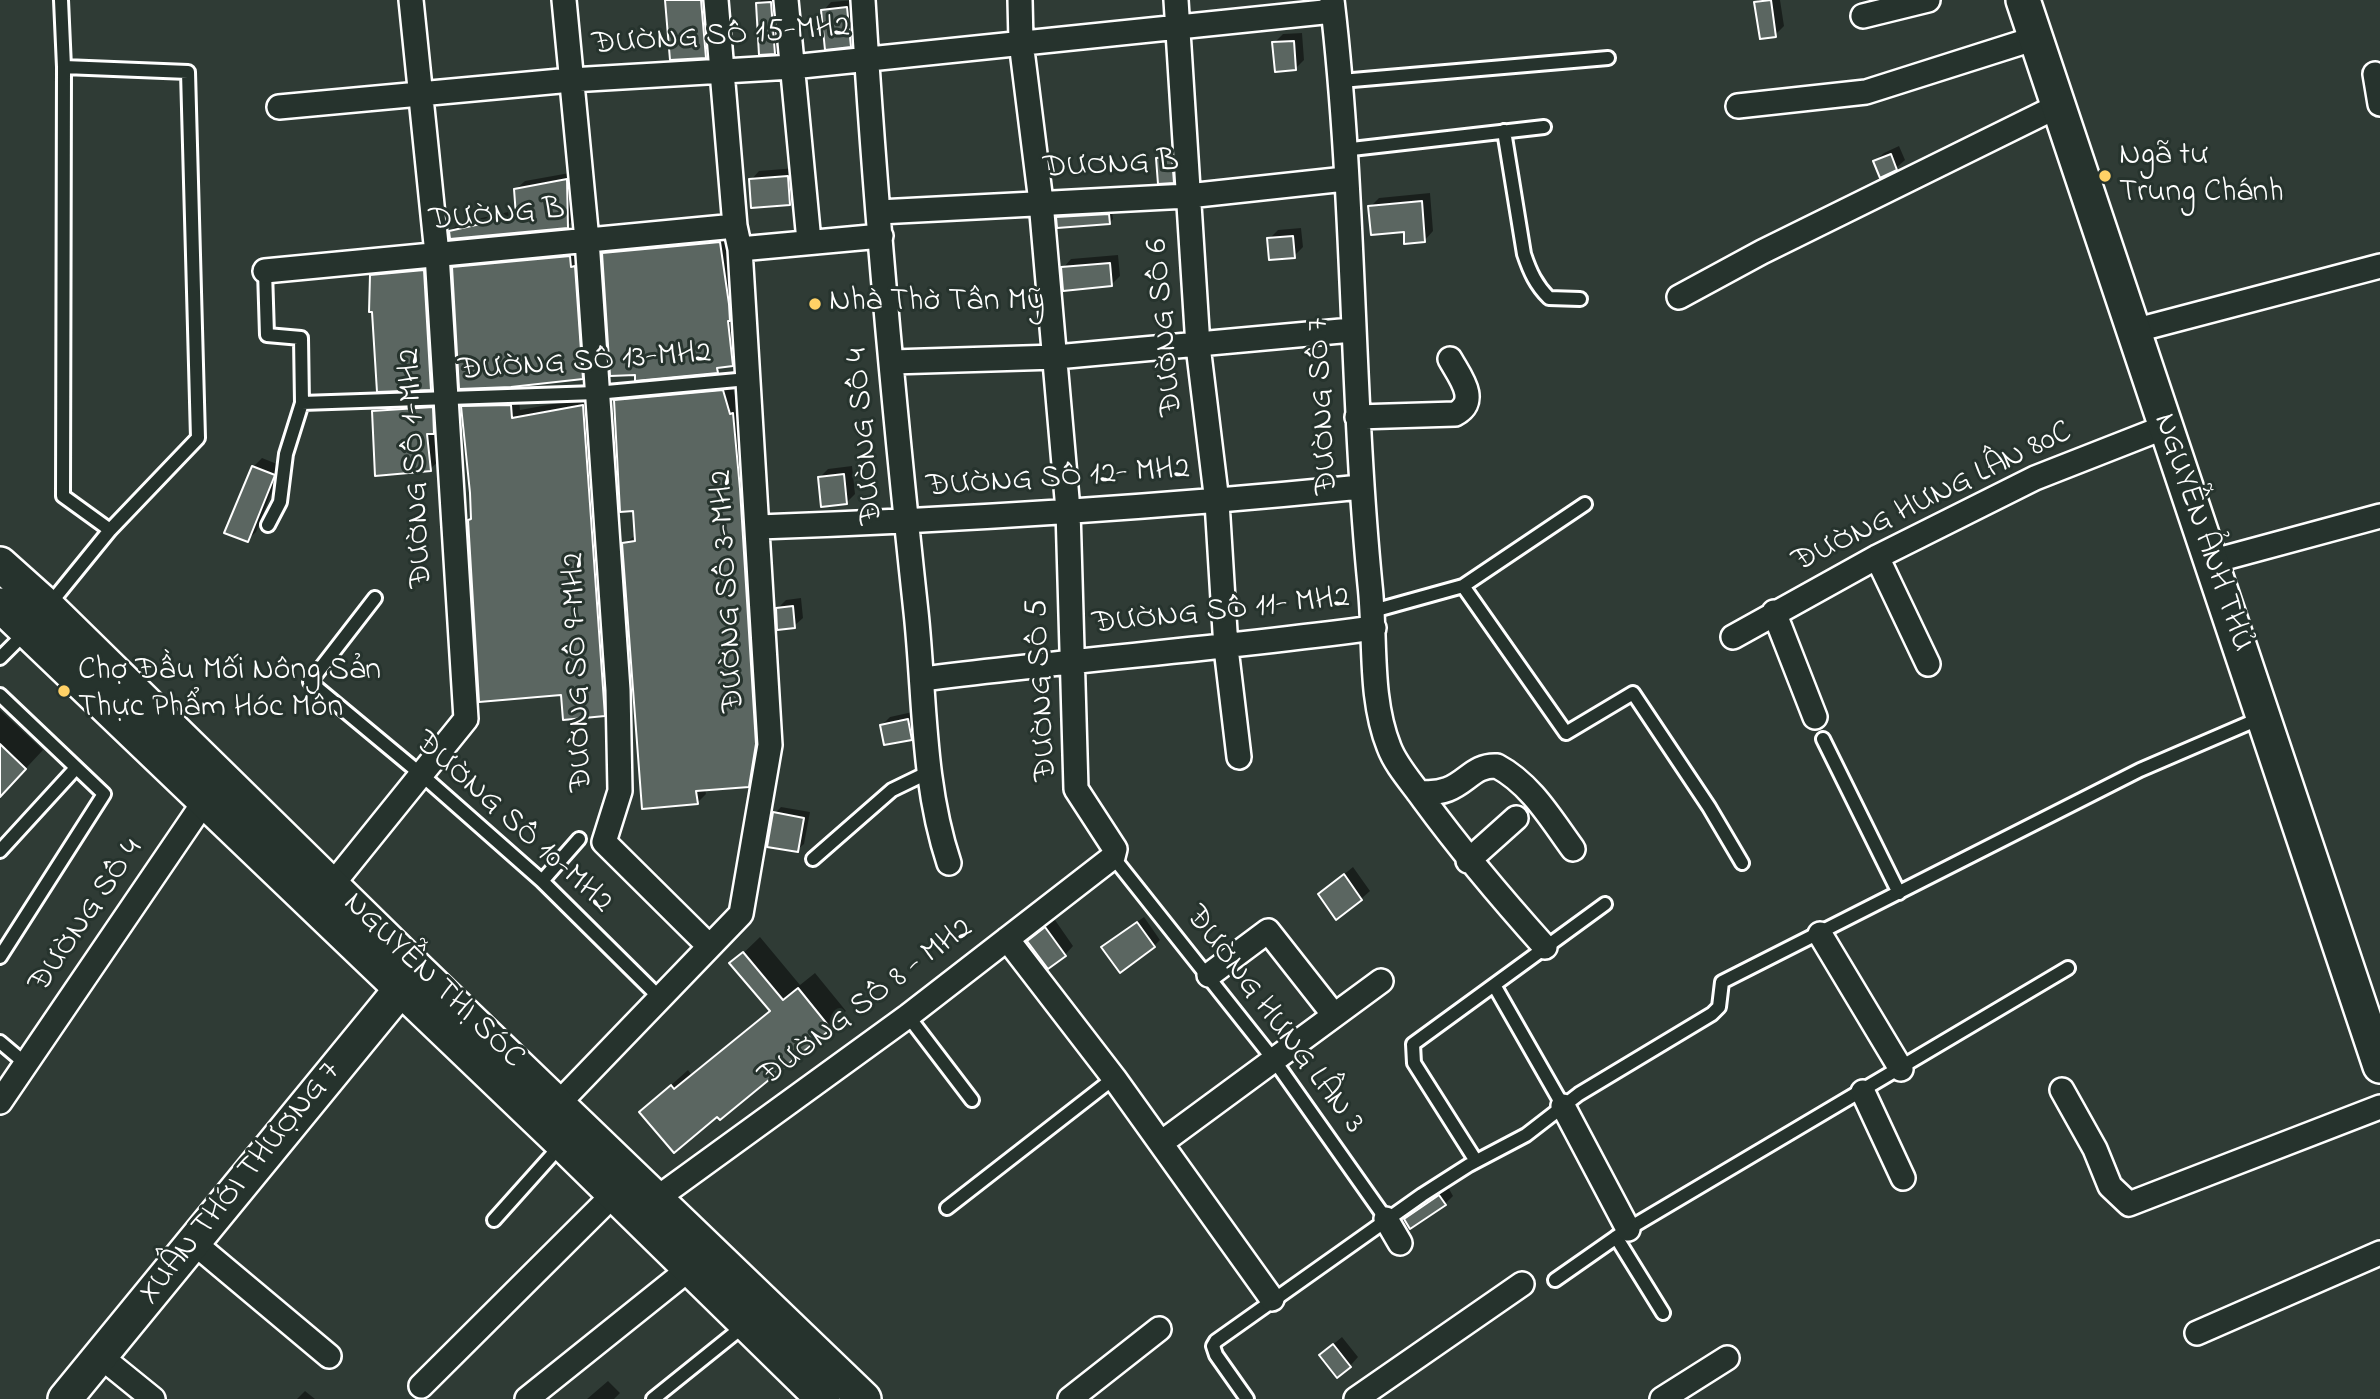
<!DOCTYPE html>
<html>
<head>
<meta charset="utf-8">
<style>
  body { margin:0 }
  canvas { display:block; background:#2f3b35 }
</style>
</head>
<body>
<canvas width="2380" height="1399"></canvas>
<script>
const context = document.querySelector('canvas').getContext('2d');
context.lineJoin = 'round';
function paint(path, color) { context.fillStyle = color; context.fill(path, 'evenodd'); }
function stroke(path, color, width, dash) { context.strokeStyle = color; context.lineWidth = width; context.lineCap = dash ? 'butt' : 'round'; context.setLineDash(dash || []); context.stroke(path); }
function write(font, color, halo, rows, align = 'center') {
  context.font = font + ' "Indie Flower",sans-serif'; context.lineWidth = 6; context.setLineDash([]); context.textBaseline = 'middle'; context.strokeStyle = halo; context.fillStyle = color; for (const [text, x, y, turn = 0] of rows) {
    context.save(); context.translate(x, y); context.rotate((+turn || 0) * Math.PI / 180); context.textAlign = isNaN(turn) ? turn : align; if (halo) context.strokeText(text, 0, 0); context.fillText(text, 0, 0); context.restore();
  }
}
const shadow = new Path2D(`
  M667,0h48l3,43 -13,13z
  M761,0h18l4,44 -9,8 -17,-48z
  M855,0l4,37 -9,8 -27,-34 8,-9z
  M1759,0h21l4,26 -9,9 -19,-32z
  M1302,33l2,27 -8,8 -22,-25 9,-9z
  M1899,146l6,14 -9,8 -21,-7 9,-8z
  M1180,149l1,23 -8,9 -15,-22 9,-9z
  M796,168l2,27 -9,9 -38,-24 8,-9z
  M575,172l1,46 -9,8 -116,5 8,-8 58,-13 -1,-21 9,-8z
  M1430,193l3,38 -8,9 -55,-33 9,-9z
  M1112,211l1,8 -4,4 -51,-5 4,-4z
  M1301,228l2,19 -9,9 -25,-17 9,-9z
  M728,234l13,122 -9,9h-9l-6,6 -113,-118 8,-8z
  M578,248l12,120 -8,9 -128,-109 8,-9z
  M1118,255l2,21 -9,9 -48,-17 8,-9z
  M432,262l7,118 -8,8 -59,-112 9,-9z
  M731,382l7,24 26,328 -7,42 -9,9 -43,4 1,5 -9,9 -59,-91h-4l-10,-168 12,-9 -20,-134 9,-9z
  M519,397l1,13 71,-13 21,309 -8,9 -41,-22 -94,-173 4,-3 -4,-61 -4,1 -3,-50 9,-9z
  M441,400l1,23 -7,7 4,31 -9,8 -57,-57 9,-9z
  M262,458l20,8 -26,66 -9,8 6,-73z
  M852,466l3,28 -9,9 -27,-25 9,-9z
  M801,598l2,20 -9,8 -16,-18 8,-8z
  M0,710l43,40 -43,46z
  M917,711l3,18 -9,9 -29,-13 8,-8z
  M781,807l29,5 -6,32 -7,6 -22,-37z
  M1353,867l17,24 -9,8 -41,-5z
  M1144,917l16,23 -6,6 -44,-5z
  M1055,920l18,26 -8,9 -27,-22z
  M760,937l40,48 15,-12 31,38 -126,107 -3,-4 -76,-2 47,-42 3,4 80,-65 -39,-45z
  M1448,1187l5,9 -8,8 -39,15z
  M1342,1337l16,20 -8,9 -20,-19z
  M608,1381l12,12 -6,6h-27z
  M305,1391l10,8h-18z`);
const building = new Path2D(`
  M665,0h36l5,58 -36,2z
  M1771,0l5,37 -16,2 -6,-37z
  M771,2l4,52 -16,1 -3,-52z
  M847,7l4,40 -26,3 -4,-40z
  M1294,41l2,29 -21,2 -3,-30z
  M1891,154l6,16 -17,8 -7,-17z
  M1172,157l2,26 -16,1 -2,-26z
  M788,176l2,29 -39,3 -2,-29z
  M567,179l1,49 -118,11 -1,-8 67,-15 -2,-27z
  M1422,201l3,41 -21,2v-12l-33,3 -3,-29z
  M1109,214l1,10 -53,4 -1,-11z
  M1293,236l2,22 -26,2 -2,-22z
  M720,242l9,62 1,17h-2l5,45 -16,2 1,5 -83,8v-6l-25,1 -8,-123z
  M570,256l1,11 4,-1 8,113 -72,8 -52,2 -7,-122z
  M1110,263l2,23 -49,5 -2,-24z
  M424,270l7,120 -54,2 -5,-80h-3l1,-37z
  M723,390l7,24 3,-1 7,76 16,255 -7,43 -53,4 2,13 -56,5 -20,-266 13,-2 -2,-30 -13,1 -6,-112z
  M511,405l1,13 71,-13 22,311 -42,4 -2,-25 -82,7 -11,-182 3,-1 -1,-26 -9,-87z
  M433,407l1,27h-7l4,37 -56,5 -3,-65z
  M252,466l23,9 -27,67 -24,-9z
  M844,474l3,30 -26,3 -3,-30z
  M793,606l2,22 -18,2 -1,-22z
  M908,719l4,21 -28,5 -4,-20z
  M0,744l26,25 -26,28z
  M773,812l31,6 -6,34 -31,-5z
  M1344,874l18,26 -26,20 -18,-26z
  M1137,922l18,25 -35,26 -19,-26z
  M1045,927l21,29 -18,13 -21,-28z
  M743,952l40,48 15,-12 33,41 -111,91 -3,-3 -43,36 -35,-41 32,-27 3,4 96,-78 -41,-48z
  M1439,1195l7,10 -36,24 -6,-10z
  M1333,1344l18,23 -14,11 -18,-23z`);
const lane = new Path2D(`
  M64,67l124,5 10,366 -88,92
  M1341,81l267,-23
  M1504,131l20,123c6,18 12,31 25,44l31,1
  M1343,150l201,-23
  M265,271l2,64 34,3 1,65
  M268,525l12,-23 6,-48 16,-51 294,-10 152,-14
  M1463,586l103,147 67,-40 76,114 33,56
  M375,598l-65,84 113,94 119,105 117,116
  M49,605l61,-75 -47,-34 1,-429 -3,-67
  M1373,611l90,-25 122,-82
  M0,658l27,-27
  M0,695l104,99 -104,163
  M1823,739l76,154
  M0,851l76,-83
  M1113,857l161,203 112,159
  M813,859l79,-69 35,-17
  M542,881l37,-42
  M1494,985l69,121
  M908,1016l64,84
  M0,1042l26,22
  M1476,1161l-62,-98 -1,-19 192,-140
  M947,1208l167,-130
  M494,1220l68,-76
  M1616,1237l47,76
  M1555,1280l73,-51 440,-261
  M653,1399l92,-74
  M1247,1399l-31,-44 -3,-9 3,-5 206,-146 47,-30 57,-30 53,-41 133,-80 7,-7 3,-25 418,-212 123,-53`);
const street = new Path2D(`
  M564,0l23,240 31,450 2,101 -16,51 104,103
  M786,0l23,241
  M863,0c12,204 31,409 53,612 9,84 6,170 33,251
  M1176,0l22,346 19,156 9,146 13,109
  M1332,0c23,194 19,391 38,585 6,54 -1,112 19,162 7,19 24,37 35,53 38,52 78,99 121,147
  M1863,16l65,-16
  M2375,74l5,30
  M1738,106l128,-14 170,-54
  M279,107l292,-27 221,-13 541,-56
  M879,212l309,-16 157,-17
  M740,249l141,-13
  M265,271l470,-45
  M1679,297l83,-45 298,-147
  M2133,331l247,-65
  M892,362l164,-5 296,-27
  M1357,417l98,-3c25,-13 5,-37 -5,-55
  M759,527c201,-7 402,-20 602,-40
  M1877,557l51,107
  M2210,562l170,-46
  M1774,612l41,105
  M1733,637l144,-80 158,-79 130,-51
  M923,679c150,-19 301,-31 451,-51
  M1418,792c46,6 48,-28 79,-26 34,18 54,53 76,83
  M1468,861l48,-43
  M332,885l134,-166 -29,-465 -26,-254
  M1820,934l81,135
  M1007,939l107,139 158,221
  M1209,975l59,-44 66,84
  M2062,1090l33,59 15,37 19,18 251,-97
  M1863,1092l40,86
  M0,1102l204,-300
  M558,1104l183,-190 29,-169 -30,-496 -5,-23 -19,-226
  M1563,1106l65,123
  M1161,1143l220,-162
  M656,1199l252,-183 205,-159 2,-8 -39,-60 -8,-279 -27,-308 -20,-160 -1,-42
  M1386,1219l14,24
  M193,1242l136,114
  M2197,1333l183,-80
  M100,1356l53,43
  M421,1386l192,-191
  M527,1399l162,-130
  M1070,1399l89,-70
  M1356,1399l166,-115
  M1662,1399l65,-41`);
const secondary = new Path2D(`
  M2023,0l357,1066
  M0,564l48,43 369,362 447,430
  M0,605l563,539 260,255
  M65,1399l349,-426`);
const markers = [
  [2105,176,7,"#ffd166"],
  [815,304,7,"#ffd166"],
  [64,691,7,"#ffd166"]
];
const streetNames = [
  ["ĐƯỜNG SỐ 15-MH2",721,38,-4],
  ["DƯƠNG B",1111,167,-3],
  ["DƯỜNG B",497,217,-5],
  ["ĐƯỜNG SỐ 6",1167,327,-95],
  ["ĐƯỜNG SỐ 13-MH2",585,364,-4],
  ["ĐƯỜNG SỐ 7",1325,406,-93],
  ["ĐƯỜNG SỐ 4",867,436,-95],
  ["ĐƯỜNG SỐ 1-MH2",418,468,-93],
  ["ĐƯỜNG SỐ 12- MH2",1058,480,-4],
  ["ĐƯỜNG HƯNG LÂN 80C",1933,499,-26],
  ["NGUYỄN ẢNH THỦ",2201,533,71],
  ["ĐƯỜNG SỐ 3-MH2",730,591,-93],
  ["ĐƯỜNG SỐ 11- MH2",1221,613,-6],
  ["ĐƯỜNG SỐ 9-MH2",580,672,-92],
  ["ĐƯỜNG SỐ 5",1044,690,-93],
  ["ĐƯỜNG SỐ 10-MH2",512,824,42],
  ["ĐƯỜNG SỐ 4",88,917,-56],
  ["NGUYỄN THỊ SÓC",432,982,44],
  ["ĐƯỜNG SỐ 8 - MH2",867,1004,-37],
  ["ĐƯỜNG HƯNG LÂN 3",1273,1021,53],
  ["XUÂN THỚI THƯỢNG 7",241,1184,-51]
];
const poiNames = [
  ["Ngã tư",2119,158],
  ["Trung Chánh",2119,195],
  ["Nhà Thờ Tân Mỹ",829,304],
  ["Chợ Đầu Mối Nông Sản",78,673],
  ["Thực Phẩm Hóc Môn",78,710]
];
paint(shadow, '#0007');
paint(building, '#5b6661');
stroke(building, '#fff', 2);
stroke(lane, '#fff', 18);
stroke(street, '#fff', 28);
stroke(secondary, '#fff', 38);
stroke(lane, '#26332d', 12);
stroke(street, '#26332d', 23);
stroke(secondary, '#26332d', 33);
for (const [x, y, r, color] of markers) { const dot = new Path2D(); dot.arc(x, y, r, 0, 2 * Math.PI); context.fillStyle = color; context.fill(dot); stroke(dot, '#26332d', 2.5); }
write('32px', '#fff', '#26332d', streetNames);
write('32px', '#fff', '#26332d', poiNames, 'left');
</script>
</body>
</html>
